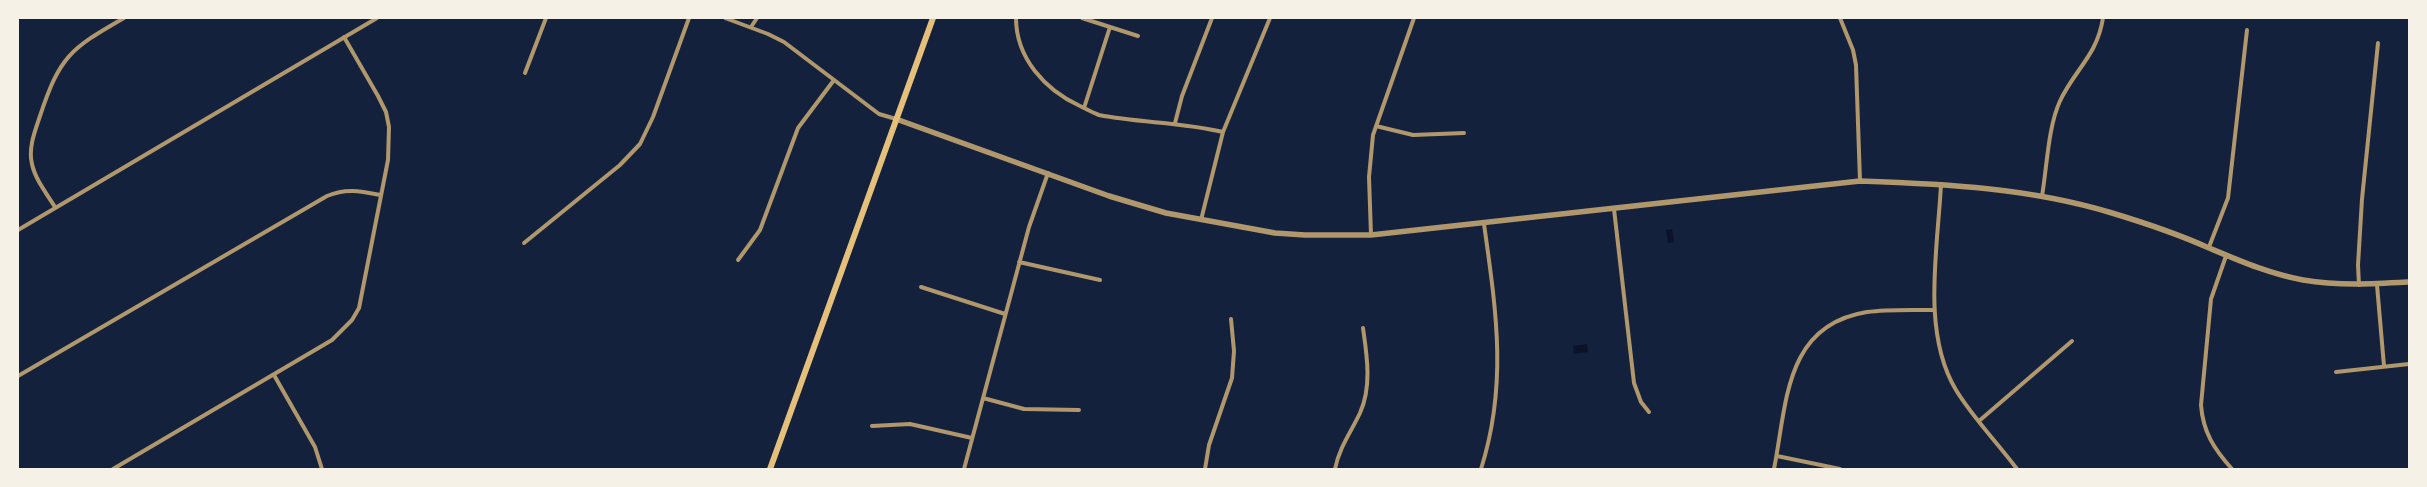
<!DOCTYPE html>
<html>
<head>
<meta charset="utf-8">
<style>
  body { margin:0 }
  #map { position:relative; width:2427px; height:487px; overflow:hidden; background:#14213d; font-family:"Roboto Condensed",sans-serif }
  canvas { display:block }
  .frame { position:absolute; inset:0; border:19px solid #f6f1e7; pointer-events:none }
</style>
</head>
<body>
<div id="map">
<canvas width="2427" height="487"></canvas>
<div class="frame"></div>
</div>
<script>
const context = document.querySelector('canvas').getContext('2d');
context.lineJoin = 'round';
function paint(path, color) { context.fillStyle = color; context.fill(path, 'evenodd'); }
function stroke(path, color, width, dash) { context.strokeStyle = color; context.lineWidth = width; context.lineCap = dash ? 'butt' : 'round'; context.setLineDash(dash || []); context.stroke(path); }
const water = new Path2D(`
  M1672,229l2,13 -6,1 -2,-13z
  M1587,344l1,8 -14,2 -1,-8z`);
const minor = new Path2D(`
  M725,18l43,16 16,8 95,72 17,5
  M1016,18c0,40 29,72 64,88 6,3 13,7 19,9 41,8 83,7 124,17
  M1082,18l56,18
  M1840,18l13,32 3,15 4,116
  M751,27l6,-9
  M525,73l21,-55
  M1084,108l26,-81
  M1175,123l7,-27 30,-78
  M1376,126l37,9 51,-2
  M1941,184c-3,64 -20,148 15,206 17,28 41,52 61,79
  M2042,196c5,-29 6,-69 18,-95 15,-32 37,-45 43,-83
  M55,207c-8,-13 -20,-28 -23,-43 -4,-16 3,-33 8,-48 20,-60 30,-67 84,-98
  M1614,209l20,174 7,19 8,10
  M1201,220l22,-88 47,-114
  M18,230l359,-212
  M1371,235l-2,-58 4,-42 41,-117
  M524,243l96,-78 20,-21 13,-27 36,-99
  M2209,247l19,-49 19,-168
  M2226,256l-15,43 -10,106c2,27 13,44 31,64
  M738,260l22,-30 38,-102 36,-48
  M1019,262l81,18
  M2359,285l-1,-20 4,-66 16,-156
  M2377,285l7,81
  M921,287l84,27
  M2336,372l73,-8
  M274,375l41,72 7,22
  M18,376l309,-180c19,-8 33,-5 53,-1
  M983,398l41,11 55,1
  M1979,421l93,-80
  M872,426l38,-2 62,14
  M1777,456l63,13
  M113,469l219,-129 20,-20 7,-12 29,-148 1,-33 -3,-15 -8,-16 -34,-59
  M964,469l65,-242 19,-54
  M1205,469l4,-24 23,-67 2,-27 -3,-32
  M1335,469c4,-21 16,-37 25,-56 12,-27 7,-57 3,-85
  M1481,469c27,-85 15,-159 3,-245
  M1774,469c13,-65 10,-144 93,-157 21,-3 45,-2 67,-2`);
const tertiary = new Path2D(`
  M896,119l213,77 57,17 109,20 30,2h66l489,-54c86,3 170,7 252,32 33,10 66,21 97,35 31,13 61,26 94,32 36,6 70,4 106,2`);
const secondary = new Path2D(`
  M770,469l163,-451`);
paint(water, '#0b132b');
stroke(minor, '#b1986c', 4);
stroke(tertiary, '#b1986c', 5.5);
stroke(secondary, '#e5c07b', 6);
</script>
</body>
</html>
